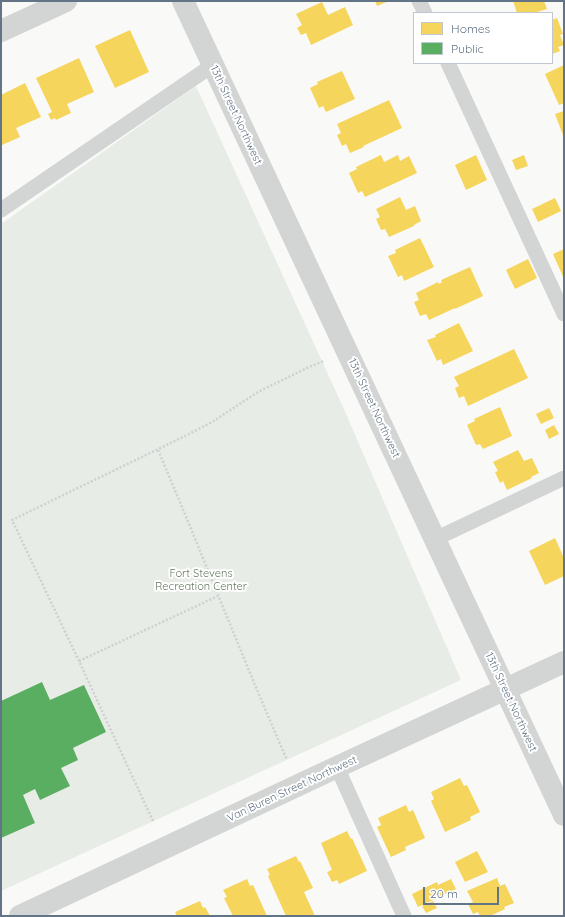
<!DOCTYPE html>
<html>
<head>
<meta charset="utf-8">
<style>
  body { margin:0 }
  #map { position:relative; width:565px; height:917px; overflow:hidden; background:#f9f9f8; font-family:Quicksand,sans-serif }
  canvas { display:block }
  .frame { position:absolute; inset:0; border:2px solid #627485; pointer-events:none }
  .legend { position:absolute; left:413px; top:12px; width:140px; height:52px; box-sizing:border-box; background:#fff; border:1px solid #c0c7ce; margin:0; padding:5px 7px; list-style:none; font-size:12px; color:#627485 }
  .legend li { display:flex; align-items:center; gap:8px; height:20px }
  .legend b { width:20px; border:1px solid #c0c7ce }
  .scale { position:absolute; left:423px; top:887px; width:76px; height:18px; box-sizing:border-box; border:2px solid #627485; border-top:0; padding-left:5px; font-size:12px; line-height:14px; white-space:nowrap; color:#627485; -webkit-text-stroke:3px #fff; paint-order:stroke }
</style>
</head>
<body>
<div id="map">
<canvas width="565" height="917"></canvas>
<div class="frame"></div>
<ul class="legend">
<li><b style="height:11px;background:#f6d55c"></b>Homes</li>
<li><b style="height:11px;background:#5aae61"></b>Public</li>
</ul>
<div class="scale">20 m</div>
</div>
<script>
const context = document.querySelector('canvas').getContext('2d');
context.lineJoin = 'round';
function paint(path, color) { context.fillStyle = color; context.fill(path, 'evenodd'); }
function stroke(path, color, width, dash) { context.strokeStyle = color; context.lineWidth = width; context.lineCap = dash ? 'butt' : 'round'; context.setLineDash(dash || []); context.stroke(path); }
function write(font, color, halo, rows, align = 'center') {
  context.font = font + ' Quicksand,sans-serif'; context.lineWidth = 4; context.setLineDash([]); context.textBaseline = 'middle'; context.strokeStyle = halo; context.fillStyle = color; for (const [text, x, y, turn = 0] of rows) {
    context.save(); context.translate(x, y); context.rotate((+turn || 0) * Math.PI / 180); context.textAlign = isNaN(turn) ? turn : align; if (halo) context.strokeText(text, 0, 0); context.fillText(text, 0, 0); context.restore();
  }
}
const green = new Path2D(`
  M196,86l147,321 118,273 -460,211v-667z`);
const homes = new Path2D(`
  M375,1h14l-12,5z
  M513,1h31l3,8 -13,4h-17z
  M322,2l6,13 17,-8 8,18 -42,20 -5,-12 -5,2 -4,-7 5,-3 -6,-11z
  M557,18l6,16 -3,1 4,10 -6,2 2,4 -8,3v-34z
  M130,30l19,42 -34,16 -20,-42z
  M79,58l15,34 -27,12 4,9 -15,7 -1,-2 -4,2 -3,-6 4,-2 -16,-34z
  M564,65v38l-5,2 -14,-31z
  M342,71l13,28 -29,13 -3,-6 -4,2 -9,-20 8,-4 -1,-2z
  M25,83l16,34 -25,11 4,9 -18,8 -1,-3v-47z
  M389,100l13,28 -39,18 1,1 -14,6 -4,-9 -4,2 -5,-11 4,-2 -4,-9z
  M564,111v27l-9,-24z
  M381,155l3,7 14,-7 2,6 9,-5 8,17 -52,24 -3,-6 -4,2 -9,-20 8,-4 -1,-2z
  M476,155l11,25 -21,10 -11,-25z
  M524,155l4,11 -12,4 -4,-10z
  M400,197l6,13 9,-4 6,15 -7,4v1l-25,11 -4,-8 -4,1 -5,-11 4,-2 -4,-8z
  M555,198l6,13 -23,11 -6,-13z
  M420,238l14,29 -30,14 -2,-6 -4,2 -10,-21 8,-3 -1,-3z
  M564,249v30l-11,-25z
  M528,259l9,19 -22,11 -9,-19z
  M470,267l13,29 -28,13v-1l-26,12 -3,-6 -6,2 -6,-14 5,-2 -3,-7 22,-11 1,2 3,-2 -1,-2z
  M459,323l14,28 -30,14 -2,-6 -4,2 -10,-21 9,-3 -1,-2z
  M514,349l14,29 -60,28 -4,-10 -5,2 -4,-10 4,-2 -5,-9z
  M500,407l12,29 -29,13 -3,-5 -4,1 -9,-20 8,-4 -1,-2z
  M549,408l5,10 -13,6 -5,-10z
  M554,425l5,9 -10,5 -4,-9z
  M518,450l6,11 8,-3 7,15 -8,4 1,1 -25,12 -4,-9 -3,2 -5,-11 3,-1 -5,-9z
  M555,538l9,20v18l-19,9 -16,-34z
  M460,778l4,8 3,-1 13,27 -10,5 1,3 -26,12 -14,-31 3,-2 -3,-7z
  M406,805l3,7 4,-2 12,28 -20,9 1,3 -15,7 -14,-30 4,-2 -3,-7z
  M347,831l4,8 1,-1 15,33 -28,13 -2,-4 -5,2 -5,-10 5,-2 -11,-27z
  M477,851l11,21 -23,10 -10,-20z
  M296,856l3,6 1,-1 13,27 -9,4 11,24h-29l-18,-40 2,-1 -3,-6z
  M497,878l3,8 5,-2 9,19 -10,4 1,2 -15,7h-10l-2,-4 -5,2 -5,-10 5,-2 -6,-11z
  M247,879l3,7 3,-1 14,31h-34l-9,-18 3,-1 -4,-7z
  M451,879l5,10 -38,18 -6,-13 25,-12 1,3z
  M200,901l3,7 2,-1 5,9h-33l-2,-4z
  M433,901l4,7 -11,5 -4,-7z`);
const public = new Path2D(`
  M42,682l8,18 34,-15 22,47 -33,16 5,12 -17,8 9,18 -30,14 -5,-11 -12,6 12,28 -34,15v-137z`);
const path = new Path2D(`
  M158,450c44,103 84,207 129,310
  M79,661l139,-65
  M153,821l-74,-160 -67,-141 171,-83 29,-15 46,-30 49,-24 17,-7`);
const service = new Path2D(`
  M419,1l6,12
  M448,63l116,251
  M1,210l212,-145
  M435,539l129,-61
  M337,767l67,149`);
const minor = new Path2D(`
  M1,31l65,-30`);
const tertiary = new Path2D(`
  M183,1l381,814
  M20,916l317,-149 227,-105`);
const streetNames = [
  ["13th Street Northwest",236,115,65],
  ["13th Street Northwest",374,408,65],
  ["13th Street Northwest",511,702,65],
  ["Van Buren Street Northwest",292,789,-25]
];
const parkNames = [
  ["Fort Stevens",201,574],
  ["Recreation Center",201,587]
];
paint(green, '#e8ece6');
paint(homes, '#f6d55c');
paint(public, '#5aae61');
stroke(path, '#ced0d1', 2.5, [2, 2]);
stroke(service, '#d3d4d4', 15);
stroke(minor, '#d3d4d4', 22);
stroke(tertiary, '#d3d4d4', 22);
write('11px', '#627485', '#fff', streetNames);
write('11px', '#667b61', '#fff', parkNames);
</script>
</body>
</html>
